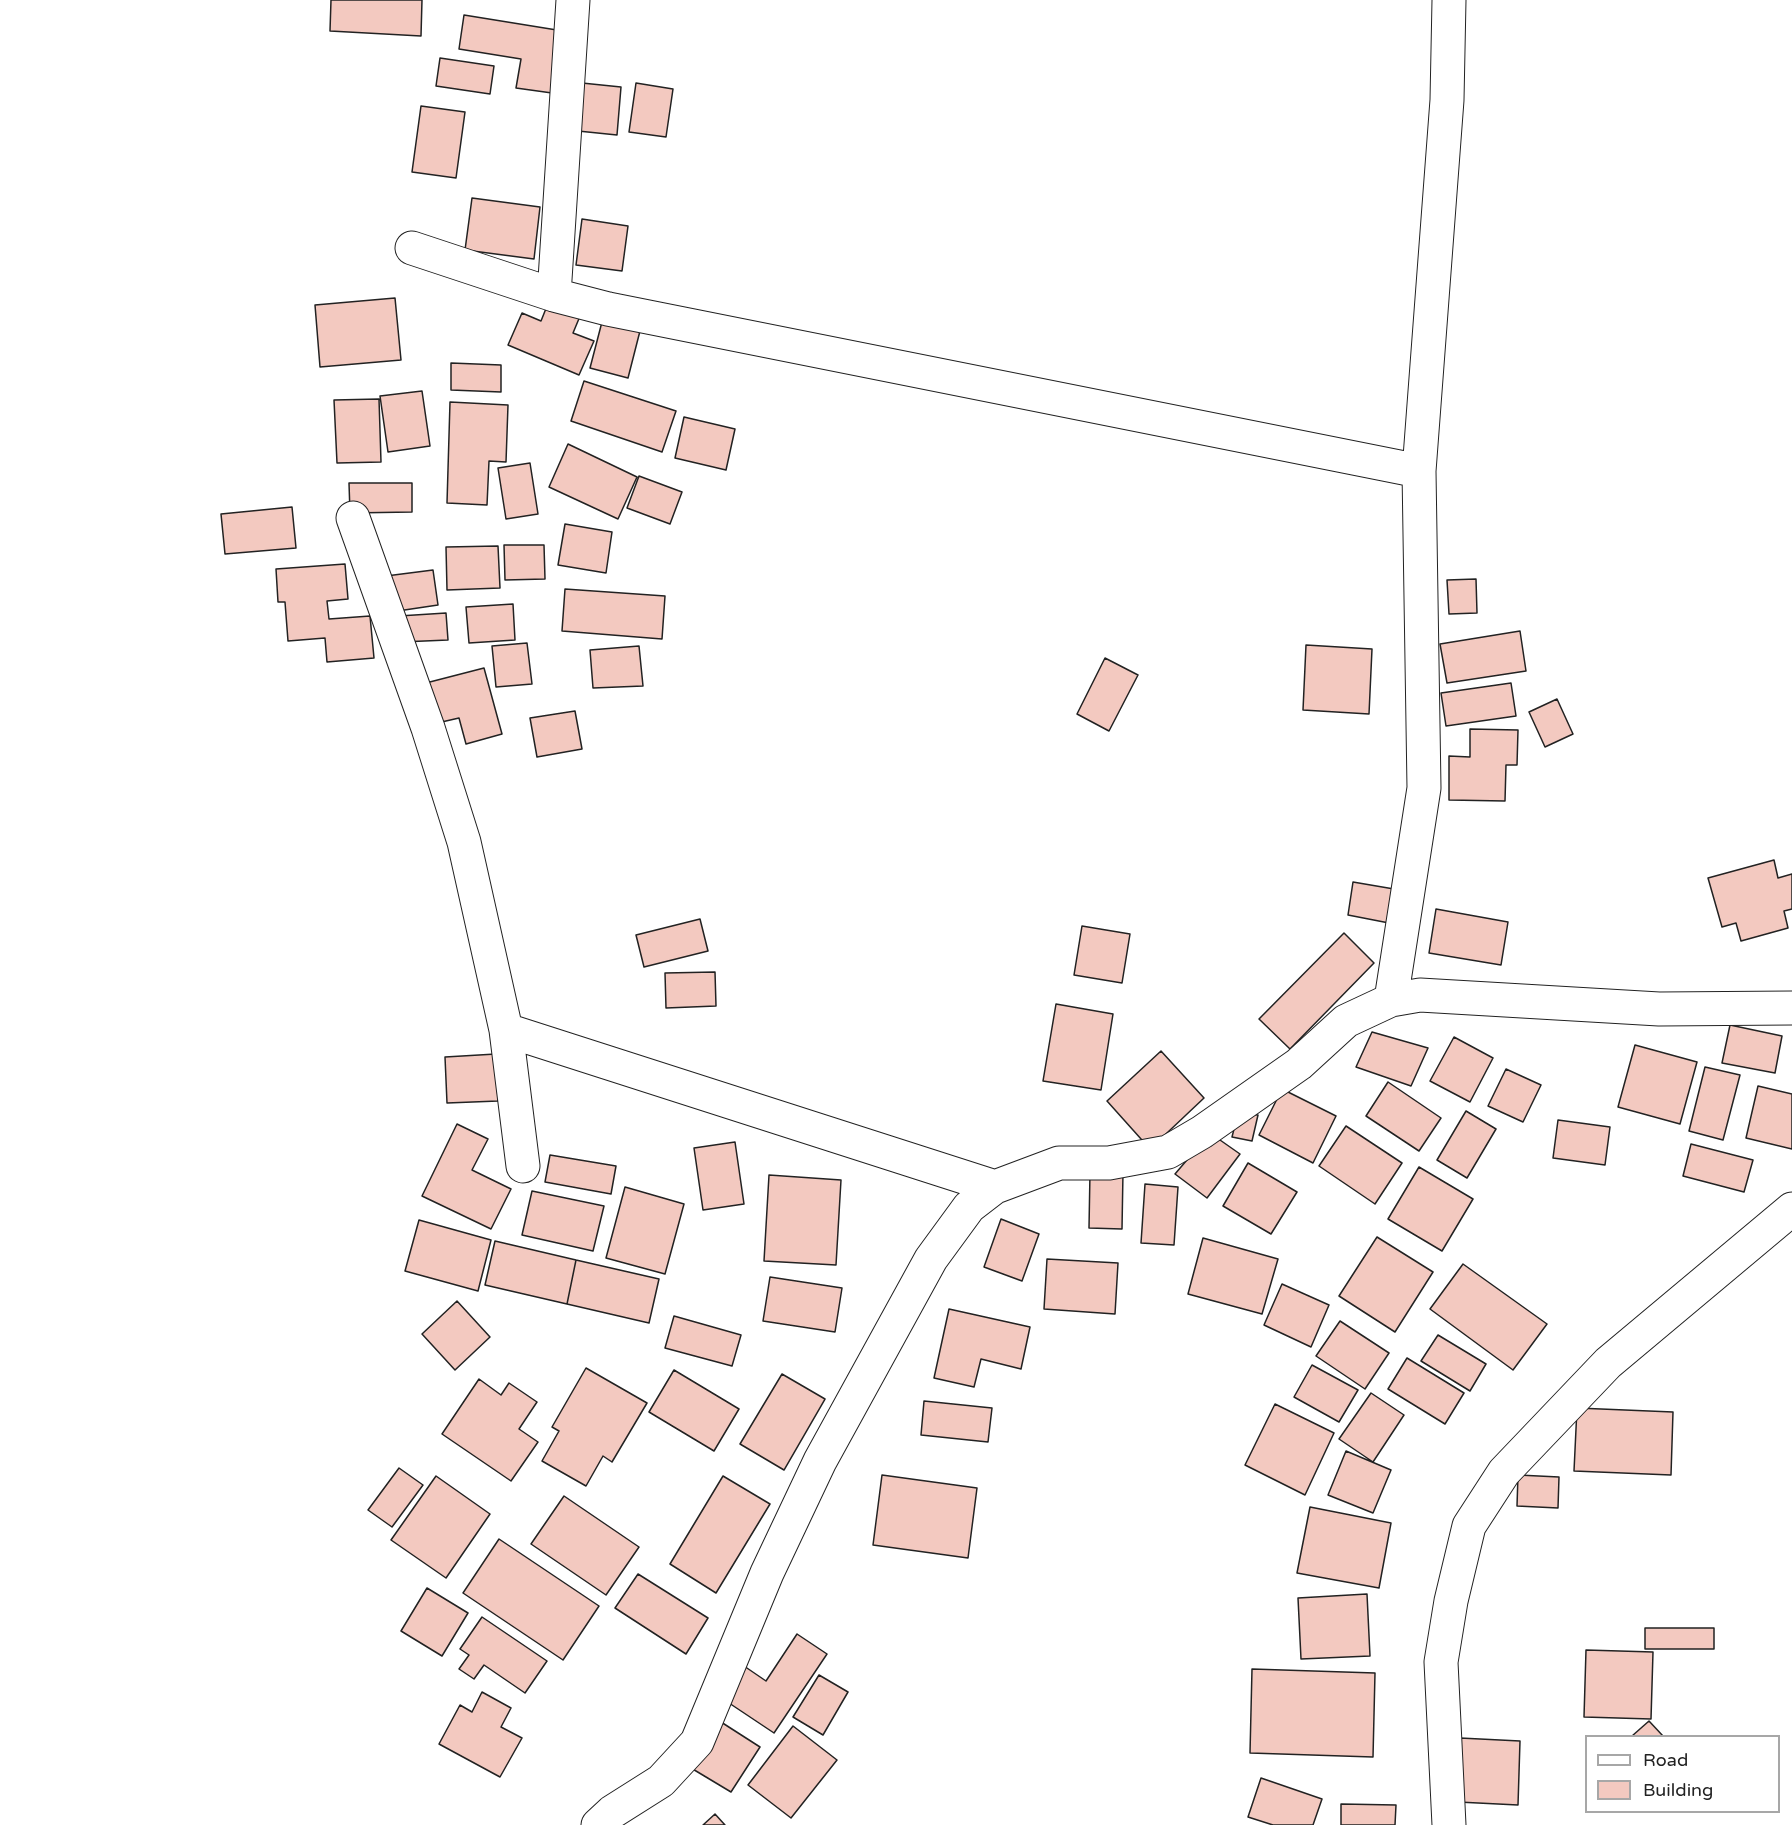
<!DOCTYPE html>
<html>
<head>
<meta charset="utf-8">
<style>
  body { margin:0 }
  #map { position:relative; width:1792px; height:1825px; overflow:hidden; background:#fff; font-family:"Varela Round",sans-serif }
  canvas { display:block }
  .legend { position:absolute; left:1585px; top:1735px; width:195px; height:78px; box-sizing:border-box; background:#fff; border:2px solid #a7a7a7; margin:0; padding:8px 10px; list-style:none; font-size:18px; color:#222 }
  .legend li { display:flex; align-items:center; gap:12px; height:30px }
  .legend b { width:30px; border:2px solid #a7a7a7 }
</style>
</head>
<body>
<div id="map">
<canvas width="1792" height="1825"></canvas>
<ul class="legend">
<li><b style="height:8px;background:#fff"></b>Road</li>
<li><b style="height:16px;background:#f3c9c0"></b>Building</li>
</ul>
</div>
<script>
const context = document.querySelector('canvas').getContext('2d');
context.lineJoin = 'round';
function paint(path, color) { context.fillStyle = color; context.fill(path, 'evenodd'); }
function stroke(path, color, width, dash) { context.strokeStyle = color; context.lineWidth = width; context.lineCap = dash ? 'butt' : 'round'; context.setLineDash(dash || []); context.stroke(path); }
const building = new Path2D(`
  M331,0h91l-1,36 -91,-5z
  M464,15l99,16 -11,62 -36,-5 5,-29 -62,-10z
  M440,58l54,8 -4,28 -54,-8z
  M582,83l39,4 -4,48 -39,-4z
  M636,83l37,6 -7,48 -37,-5z
  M421,106l44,6 -9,66 -44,-6z
  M472,198l68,9 -6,52 -69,-9z
  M582,219l46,7 -6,45 -46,-6z
  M551,296l32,13 -10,24 21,8 -15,34 -71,-30 14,-32 19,8z
  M395,298l6,62 -81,7 -5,-62z
  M603,318l38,9 -13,51 -38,-10z
  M451,363l50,2v27l-50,-2z
  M584,381l92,30 -14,41 -91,-31z
  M422,391l8,55 -42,6 -8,-56z
  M379,399l2,63 -44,1 -3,-63z
  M450,402l58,3 -2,57 -17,-1 -2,44 -40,-2z
  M684,417l51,12 -9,41 -51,-12z
  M568,444l69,33 -19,42 -69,-32z
  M530,463l8,51 -32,5 -8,-51z
  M639,476l43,16 -12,32 -43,-16z
  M349,483h63v29l-62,1z
  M292,507l4,41 -71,6 -4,-40z
  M565,524l47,8 -6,41 -48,-8z
  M504,545h40l1,34 -40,1z
  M498,546l2,42 -53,2 -1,-43z
  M345,564l3,35 -21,2 2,18 41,-3 4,42 -47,4 -2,-24 -37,3 -3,-39h-7l-2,-33z
  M433,570l5,35 -47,7 -5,-36z
  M1476,579l1,34 -28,1 -2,-34z
  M565,589l100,7 -3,43 -100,-8z
  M513,604l2,36 -46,3 -3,-36z
  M446,613l2,27 -47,2 -2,-26z
  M1520,631l6,40 -79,12 -7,-39z
  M527,643l5,41 -36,3 -4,-41z
  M1306,645l66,4 -3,65 -66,-4z
  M639,646l4,40 -50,2 -3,-38z
  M1105,658l33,17 -29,56 -32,-17z
  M484,668l18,66 -36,10 -7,-26 -26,6 -11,-40z
  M1511,683l5,33 -70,10 -5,-33z
  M1557,699l16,35 -28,13 -16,-35z
  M575,711l7,38 -45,8 -7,-39z
  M1470,729l48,1 -1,35h-11l-1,36 -56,-1v-44l21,1z
  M1774,860l4,18 14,-4v35l-8,2 4,17 -47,13 -5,-18 -14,4 -14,-49z
  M1353,882l41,7 -5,34 -41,-8z
  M1436,909l72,13 -7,43 -72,-12z
  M700,919l8,32 -64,16 -8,-32z
  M1082,926l48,8 -8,49 -48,-8z
  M1344,933l30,30 -84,86 -31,-30z
  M715,972l1,34 -50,2 -1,-35z
  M1056,1004l57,10 -12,76 -58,-9z
  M1730,1025l52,11 -7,37 -53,-10z
  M1372,1032l56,16 -17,38 -55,-19z
  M1454,1037l39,21 -23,44 -40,-21z
  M1635,1045l62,17 -17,62 -62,-17z
  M1161,1051l43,47 -54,51 -43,-48z
  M496,1054l2,47 -51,2 -2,-46z
  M1705,1067l35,8 -17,65 -34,-9z
  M1506,1069l35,16 -18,37 -35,-16z
  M1388,1082l53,36 -22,33 -53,-35z
  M1758,1086l34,8v55l-46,-11z
  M1282,1089l54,27 -23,47 -54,-28z
  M1466,1111l30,18 -29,49 -30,-18z
  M1238,1113l20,2 -6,26 -20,-4z
  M1558,1120l52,7 -5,38 -52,-7z
  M457,1124l31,15 -16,31 39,19 -20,40 -69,-33z
  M1346,1126l56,37 -27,41 -56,-38z
  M1210,1133l30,21 -33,44 -32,-24z
  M735,1142l9,62 -41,6 -9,-62z
  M1691,1144l62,16 -9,32 -61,-16z
  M550,1155l66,11 -5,28 -66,-12z
  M1248,1163l49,29 -26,42 -48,-28z
  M1419,1167l54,32 -31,52 -54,-32z
  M1090,1172h33l-1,57 -33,-1z
  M769,1175l72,5 -5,85 -72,-4z
  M1145,1184l33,3 -4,58 -33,-2z
  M625,1187l59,17 -19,70 -59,-16z
  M532,1191l72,15 -11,45 -71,-16z
  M1001,1219l38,15 -17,47 -38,-14z
  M419,1220l72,20 -13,51 -73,-20z
  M1377,1237l56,35 -38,60 -56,-36z
  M1203,1238l75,21 -16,55 -74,-20z
  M495,1241l81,19 -9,44 -82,-19z
  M1047,1259l71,4 -3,51 -71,-5z
  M576,1260l83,19 -10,44 -82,-19z
  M1463,1264l84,60 -34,46 -83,-61z
  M770,1277l72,11 -7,44 -72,-11z
  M1282,1284l47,21 -18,42 -47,-22z
  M457,1301l33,36 -35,33 -33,-36z
  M949,1309l81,18 -9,42 -40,-10 -7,28 -40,-9z
  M674,1316l67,19 -9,31 -67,-18z
  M1340,1321l49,32 -24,36 -49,-33z
  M1438,1335l48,29 -16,27 -49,-30z
  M1407,1358l57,35 -19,31 -57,-35z
  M1312,1365l46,25 -19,32 -45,-25z
  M586,1368l61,35 -35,59 -9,-6 -17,30 -44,-25 17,-30 -7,-4z
  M674,1370l65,39 -25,42 -65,-39z
  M782,1374l43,25 -41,71 -44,-26z
  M479,1379l22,16 8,-12 28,19 -18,27 19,13 -27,39 -69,-47z
  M1371,1393l33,22 -31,47 -34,-23z
  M924,1401l68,7 -4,34 -67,-7z
  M1275,1404l59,29 -29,62 -60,-30z
  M1577,1408l96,4 -2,63 -97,-4z
  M1346,1451l45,19 -18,43 -45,-18z
  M399,1468l24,17 -31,42 -24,-17z
  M882,1475l95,13 -9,70 -95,-13z
  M1518,1475l41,2 -1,31 -41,-2z
  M436,1476l54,38 -44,64 -55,-38z
  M723,1476l47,28 -54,89 -46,-29z
  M564,1496l75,51 -33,48 -75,-51z
  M1310,1507l81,16 -12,65 -82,-15z
  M499,1539l100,67 -36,54 -100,-67z
  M638,1574l70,44 -22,36 -71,-46z
  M427,1588l41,25 -26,43 -41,-25z
  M1367,1594l3,62 -69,3 -3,-61z
  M482,1617l65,44 -22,32 -41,-28 -10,14 -15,-10 10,-14 -9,-6z
  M1645,1628h69v21h-69z
  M797,1634l30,20 -53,79 -51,-34 21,-33 22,15z
  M1586,1650l67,2 -2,67 -67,-2z
  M1252,1669l123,4 -2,84 -123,-4z
  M819,1675l29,17 -25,43 -30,-18z
  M482,1692l29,16 -10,19 21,11 -22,39 -61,-33 21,-39 12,7z
  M1649,1721l14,15h-31z
  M721,1722l39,25 -29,45 -40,-24z
  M793,1726l44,34 -46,58 -43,-33z
  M1460,1738l60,3 -2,64 -60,-3z
  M1261,1778l61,21 -9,26h-40l-25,-8z
  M1341,1804l55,1 -1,20h-54z
  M715,1814l10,11h-22z`);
const minor = new Path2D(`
  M412,248l142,47 54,14 811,162
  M554,295l19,-295
  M353,518l75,210 36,114 42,188 489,157
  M1391,1000l33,-212 -5,-317 28,-371 2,-100
  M506,1030l17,136
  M598,1825l14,-13 49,-31 36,-39 70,-169 53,-112 111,-202 38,-52 26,-20 64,-24h50l59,-11 34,-20 97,-68 47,-43 45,-21 29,-5 239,14 133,-1
  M1449,1825l-8,-163 10,-61 18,-75 35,-54 104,-109 184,-154`);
paint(building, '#f3c9c0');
stroke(building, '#222', 1.5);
stroke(minor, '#222', 35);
stroke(minor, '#fff', 33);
</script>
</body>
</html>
